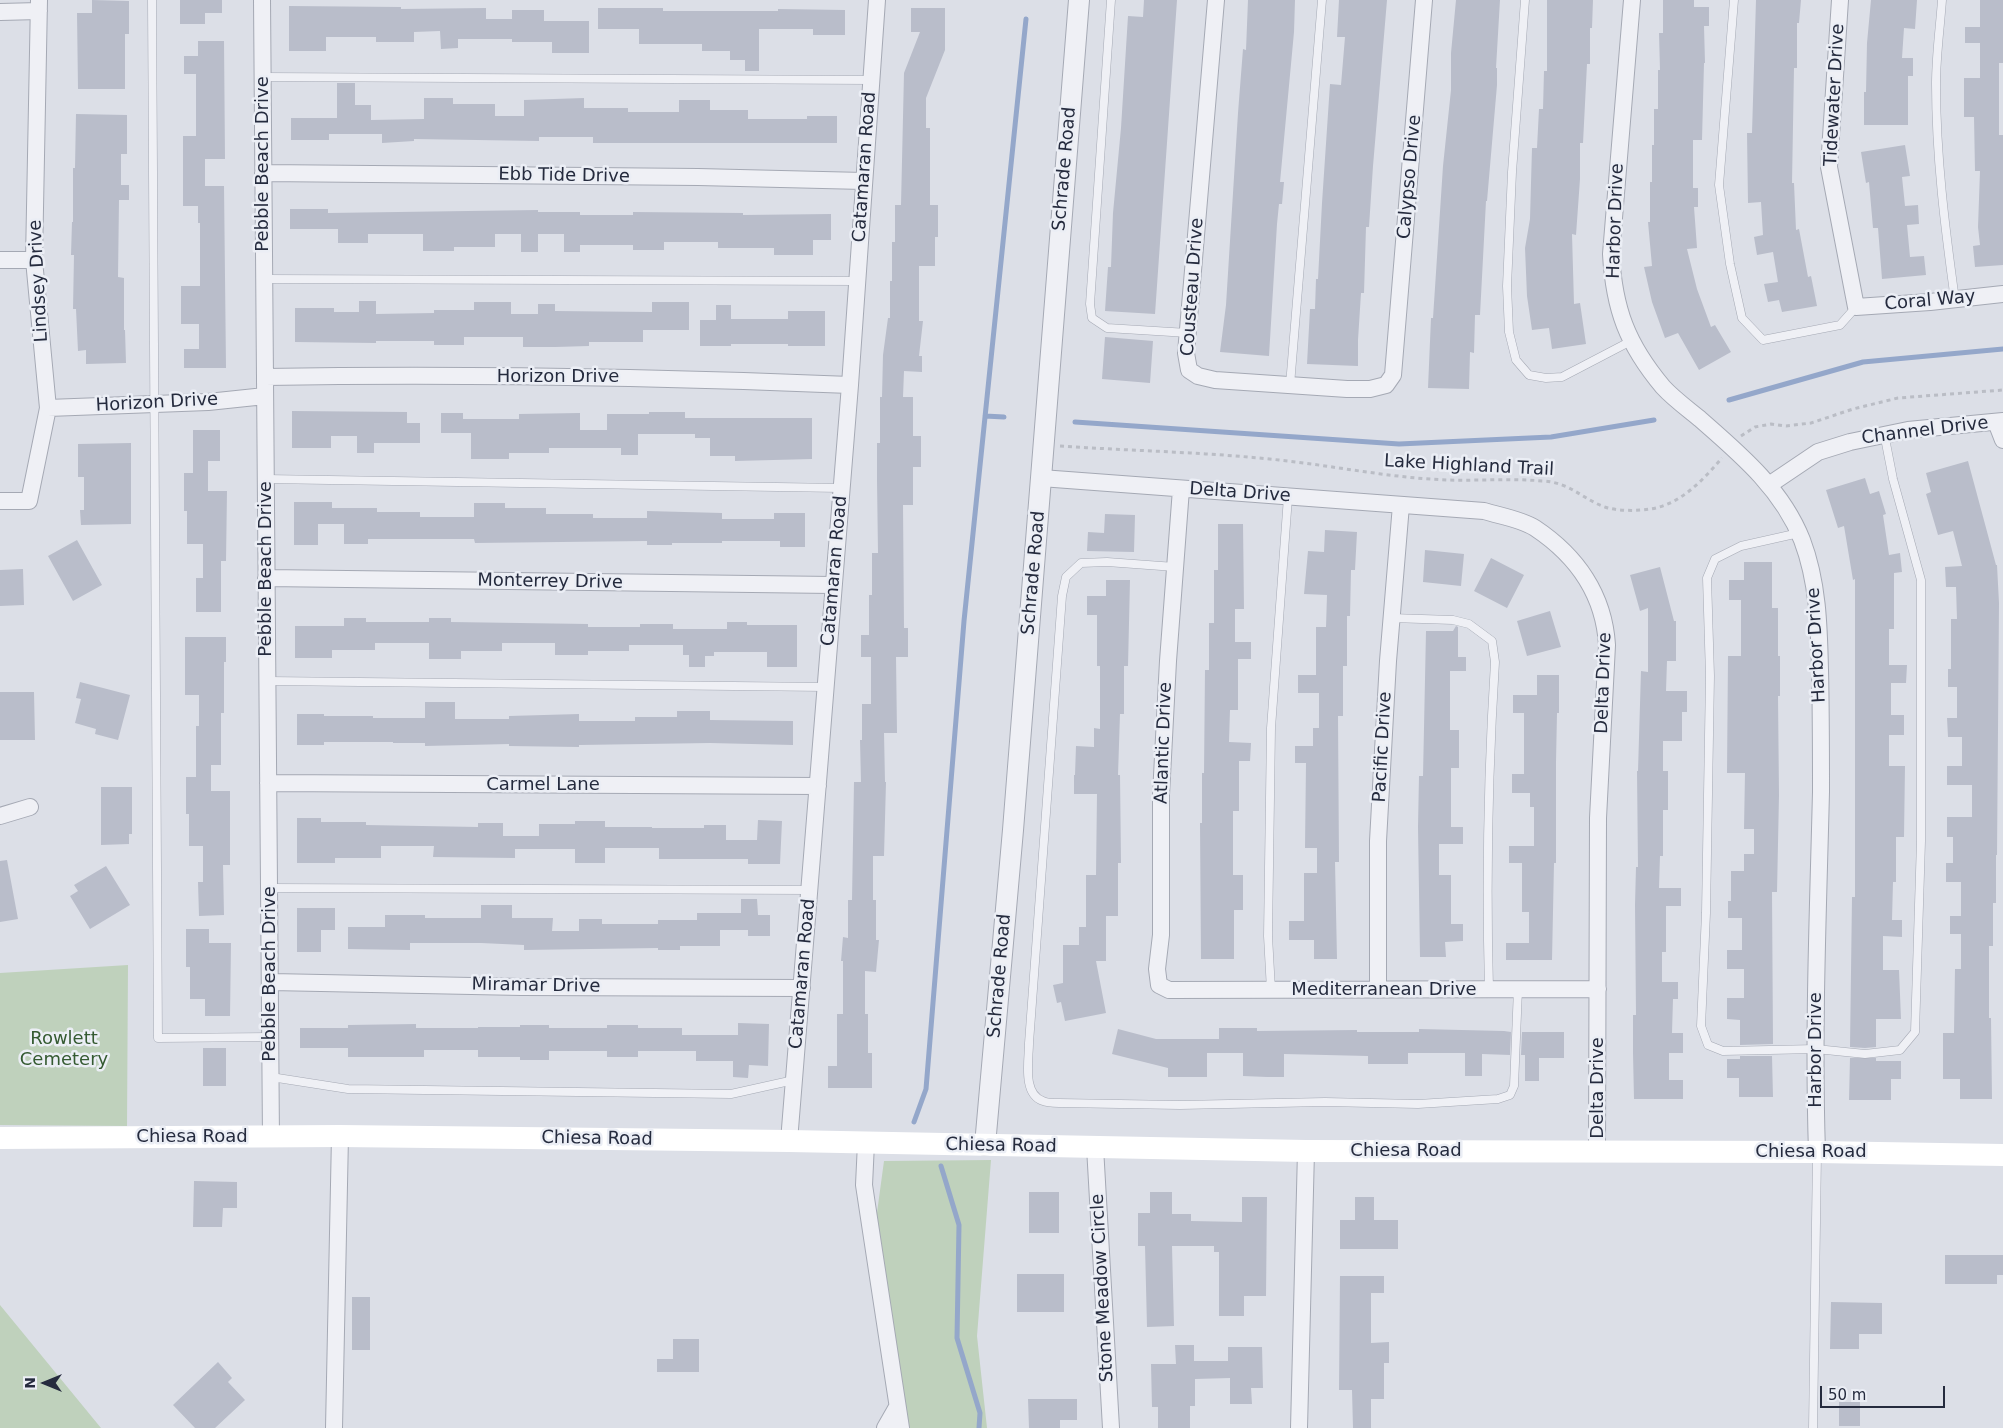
<!DOCTYPE html>
<html>
<head>
<meta charset="utf-8">
<style>
  body { margin:0 }
  #map { position:relative; width:2003px; height:1428px; overflow:hidden; background:#dcdfe7; font-family:"DejaVu Sans",sans-serif }
  canvas { display:block }
  .north { position:absolute; left:20px; top:1358px; width:50px; height:50px; -webkit-text-stroke:4px #ebeef5; paint-order:stroke; rotate:270deg; font-size:14px; font-weight:700; line-height:20px; text-align:center; color:#252b3e }
  .north::after { content:''; display:block; margin:auto; width:18px; height:22px; background:#252b3e; clip-path:polygon(50% 0,100% 100%,50% 72%,0 100%) }
  .scale { position:absolute; left:1820px; top:1386px; width:125px; height:22px; box-sizing:border-box; border:2px solid #252b3e; border-top:0; padding-left:6px; font-size:15px; line-height:18px; white-space:nowrap; color:#252b3e; -webkit-text-stroke:4px #ebeef5; paint-order:stroke }
</style>
</head>
<body>
<div id="map">
<canvas width="2003" height="1428"></canvas>
<div class="north">N</div>
<div class="scale">50 m</div>
</div>
<script>
const context = document.querySelector('canvas').getContext('2d');
context.lineJoin = 'round';
function paint(path, color) { context.fillStyle = color; context.fill(path, 'evenodd'); }
function stroke(path, color, width, dash) { context.strokeStyle = color; context.lineWidth = width; context.lineCap = dash ? 'butt' : 'round'; context.setLineDash(dash || []); context.stroke(path); }
function write(font, color, halo, rows, align = 'center') {
  context.font = font + ' "DejaVu Sans",sans-serif'; context.lineWidth = 5; context.setLineDash([]); context.textBaseline = 'middle'; context.strokeStyle = halo; context.fillStyle = color; for (const [text, x, y, turn = 0] of rows) {
    context.save(); context.translate(x, y); context.rotate((+turn || 0) * Math.PI / 180); context.textAlign = isNaN(turn) ? turn : align; if (halo) context.strokeText(text, 0, 0); context.fillText(text, 0, 0); context.restore();
  }
}
const green = new Path2D(`
  M128,965l-1,161 -127,-1v-152z
  M991,1160l-14,176 10,92h-80l-31,-208 8,-59z
  M0,1305l101,123h-101z`);
const stream = new Path2D(`
  M1729,400l134,-38 140,-13
  M985,416l19,1
  M1075,422l324,22 152,-7 103,-17
  M914,1122l12,-33 38,-468 62,-602
  M941,1166l18,59 -2,113 23,75 -1,15`);
const building = new Path2D(`
  M92,0l37,1v33h-4v55h-47l-1,-76h15z
  M180,0h42v13h-17v11h-25z
  M1144,0h33l-22,314 -50,-3 3,-44h3l2,-54 8,-85 7,-112 15,1z
  M1248,0h47l-1,32 -14,150h4l-2,22h-3l-2,20 -8,132 -49,-4 6,-47 12,-192 5,-64 3,1z
  M1339,0h48l-14,166 -4,61h-3l-2,66h-3l-3,47v26l-51,-2 3,-55h5l1,-30h2l4,-76 8,-119 11,1 4,-48h-8z
  M1456,0h44l-4,68h1v17l-10,116h-1l-6,114h-5l-1,38 -4,-1 -1,37 -41,-1 3,-70h2l10,-152 8,-76v-37z
  M1547,0h46l-1,28h-2v36h-3l-4,79h-3v36l-4,56 -4,-1 2,70 6,-1 6,41 -34,5 -3,-21 -17,2 -5,-34 -2,-48 5,-29 2,-71h5l2,-39h4l1,-38h3z
  M1663,0h31v7h15v19h-5l1,37h-1l-2,77h-9v48h5v19h-4l3,41 -10,1 10,40 14,38 4,-2 16,27 -32,18 -21,-37 -13,5 -13,-36 -8,-35 8,-1 -4,-44h2v-40h2v-37h2v-36h4v-39h2l-1,-37h4z
  M1756,0h45l-2,23h-2v45h-3l-2,115h2l2,47 3,-1 9,48 3,-1 6,30 -35,6 -3,-12 -11,2 -4,-18 14,-2 -5,-30 -16,3 -3,-18 9,-2 -2,-33 -13,1 -1,-70h5z
  M1871,0h46l-2,29 -11,-1 -2,30h11v18h-5v49h-44v-33h2l1,-49z
  M1980,0h23v63h-4v72h4v130l-28,2 -2,-21 7,-1 -2,-18 2,-56h-5l-1,-54h-10v-39h16v-35h-15v-16h15z
  M289,6l112,1v2l85,-1v11h26v-9h32v11h45v32h-37v-11h-40v-3h-54v9l-17,1 -1,-18 -26,1v10h-38v-5h-50v14h-37z
  M598,8h65v3h115v-2l67,1v25h-32v-6h-54v42h-14v-11h-15v-9h-28v-7h-63v-15h-41z
  M911,8h34v42l-19,48v30h4v77h8v32h-3v29h-16v55h4l-4,35h3v16l-18,-1 -1,26h10v39h8v31h-8v38h-10l1,123h4v29h-12l1,76h-13l1,49h1l-2,74h-11v44h3v40h3l-3,32 -11,-1v43h3v39h4v35h-44v-22h9v-52h6v-53h-2l2,-24 5,1v-38h4l2,-118h7l-1,-42h2v-36h9v-47h-10v-22h8v-40h3v-42h6l-1,-72v-38h3v-46h2l1,-42 5,-37h2v-37h2v-39h3v-37h6l3,-132 16,-41h-9z
  M198,41h26l1,118h-20v27h19l2,182h-42v-19h15v-25h-18v-38h19v-63h-2v-17h-15v-70h13v-62h-12v-18h14z
  M337,83h18v22h16v15l53,-1v-21h29v6h42v12h29v-16l60,-2v10h44v4h51v-12h31v10h38v9h59v-3h30v27h-244v-6h-54v4l-125,-2v2l-32,2v-9h-53v6h-38v-22h46z
  M76,114l51,1v39h-6v31h8v15h-10l-1,77 6,1v52h1l1,33 -40,1v-14l-8,1 -2,-42h-3l1,-54h-3l1,-33h1v-54h2z
  M1905,145l5,31 -8,1 3,29 13,-1 1,19 -12,1 3,32 14,-1 2,19 -44,4 -4,-51h-5l-4,-46 -3,1 -5,-31z
  M290,209h38v4l210,-3v2h42v3h53v-3l110,1v2l88,-1v26h-18v15h-39v-7h-56v-6h-54v8h-31v-5h-53v7h-16v-18h-26v18h-17v-18h-26v13h-41v4h-31v-17h-55v9h-30v-14h-48z
  M359,301h17v13l58,-1v-3h40v-8h37v12h27v-10h17v7l97,1v-10h37v28h-46v12h-54v4l-34,1h-32v-10h-59v8h-30v-4h-58v2l-81,-1v-34h39v4h25z
  M716,305h15v14h57v-8h37v35h-37v-2h-57v2h-31v-26h16z
  M1105,337l48,4 -3,42 -48,-4z
  M292,411l115,1v11h13v20h-46v10h-17v-17h-26v12h-39z
  M649,412h36v6h127v41l-77,2v-5h-25v-18h-15v-4h-57v21h-17v-7h-72v5h-40v6h-38v-26h-30v-20h22v6h56v-5l61,-1v17h27v-16h42z
  M193,430h27v31h-12v30h19l-1,70h-5v51h-25v-34h7v-34h-16v-33h-3v-38h9z
  M131,443v81l-50,1 -1,-15h4v-33h-6v-33z
  M1968,461l28,104h1l2,38 -2,252h-1v48h-3v43h-4v72h2l1,81h-32v-20h-17v-46h11l1,-64h6v-35h-11v-18h11v-34h-15v-19h7v-26h-6v-20h25v-32h-25v-19h15v-29h-14l-1,-19h10v-31h-9v-18h3v-50h6l-1,-32h-10l-1,-20 17,-1 -9,-35 -15,4 -12,-41 5,-2 -5,-19z
  M1865,478l5,16 9,-3 7,23 -3,1 6,40 11,-2 2,19 -8,1v56h-5v36h18l-1,18h-15v32h13v20h-15v31h16l-1,71h-8v45h-3l-1,38h10v17l-19,-1v34h16l2,49h-25v28l-11,1 -15,-1 2,-150h3v-318l-2,1 -9,-54 -6,2 -12,-38z
  M294,502h38v6h45v4h43v5h54v-14h31v5h41v6h47v4h54v-7l75,2v6h52v-6h31v34h-25v-6h-58v2h-50v2h-25v-4l-172,2 -1,-4h-106v5h-24v-20h-26v21h-24z
  M1105,514l30,1 -1,37 -47,-1 1,-19 16,1z
  M1218,524h25l1,85h-9v33h16v17h-13v51h-8l-1,32 22,1 -1,18h-11v50h-6v64h10v35h-9v49h-33l-1,-136h2v-50h2l1,-103h4v-47h5v-53h4z
  M1325,530l32,2 -2,38h-4l-1,46h-3v50h-4v50h-5l1,146h-4l2,97h-23v-19h-25v-19h15v-48h13v-25h-12l1,-85h-11v-17h18v-18h6v-35h-21v-18h18v-48h10l1,-32 -23,-1 4,-43 16,1z
  M77,540l25,45 -29,16 -25,-45z
  M1425,550l39,4 -3,32 -38,-4z
  M1491,558l33,17 -17,33 -33,-17z
  M1744,562h28v46h6v48h2v40h-2l1,99 -2,97h-5l1,152 -33,1v-25l-13,-1v-21h17v-29h-17v-19h15v-32h-14v-17h3v-30h13v-17h10v-25h-10l1,-56h-18l1,-117h13v-56h-12v-20h15z
  M1660,567l14,54h2v40h-9l-1,30h21v21h-5v29h-19v30h5v39h-5v46h-3l-1,32h22v18h-15v46h-4v30h16v17h-5l-1,34h11v20h-14v27h14v19h-49l-1,-46v-38h3l-1,-110 1,-38h2l-1,-96h1l3,-100 7,1v-64l-8,3 -10,-36z
  M23,569l1,36 -24,1v-36z
  M1106,580h24l-2,86h-4v48h-4l-2,61h2l1,88h-3v53h-12v45h-10l10,52 -41,8 -4,-19 -4,1 -4,-18 10,-2v-38h16v-18h7v-52h10l1,-81h-23v-19h1l1,-29 18,1v-19l6,1v-63h-3v-51h-10v-19h19z
  M1550,611l11,36 -34,9 -10,-35z
  M344,618h22v4h63v-4h22v4l137,2v3h52v-3h33v5h54v-7h20v3h50v42h-30v-15h-53v4h-9v11h-16v-12h-6v-10h-54v6h-41v4h-33v-12h-53v8h-41v8h-32v-16h-54v7h-43v8h-37v-32h49z
  M1456,626l2,1v30h8v14h-16v59h9v38h-8v59h12v17h-24v31h12v49h12v17l-18,1 1,15h-26l-2,-130 1,-51h4l3,-145h27z
  M185,637h41v25h-2v51h-3v52h-10v26h19v74h-7l1,50 -25,1 -1,-34h5v-36h-14v-32h-3v-37h10v-51h3v-31h-14z
  M1537,675h22v38h-2l-1,49v101h-2l-2,97h-46v-17h23v-31h-7v-49h-13v-17h25v-39h-4v-14h-18v-19h12v-61h-11v-18h24z
  M80,682l50,13 -12,45 -23,-6 1,-5 -21,-6 6,-24 -5,-1z
  M0,692h34l1,48h-35z
  M425,702h30v17h54v-3l70,-2v7h56v-4h42v-6h33v9l83,1v24l-83,-2 -131,2v2l-70,-1v-2l-84,2v-3h-32v-1h-69v3h-27v-31h27v2h49v2h52z
  M101,787h31v47h-3v10l-28,1z
  M297,818h24v4h45v3l112,2v-4h25v13h36v-12h36v-3h30v6h47v1h52v-3h22v15h31l1,-20 24,1 -2,43h-32v-5h-89v-11h-54v15h-30v-14h-60v9l-82,-1 1,-11h-53v12h-46v5h-38z
  M7,860l11,59 -18,3v-61z
  M106,866l24,39 -40,24 -20,-33 8,-5 -4,-6z
  M741,899h16l1,16h12v21h-22v-6h-28v16h-40v4h-22v-2l-134,2v-5l-43,-2h-71v7l-62,-1v-22h37v-12h40v3h56v-13h31v13h41l-1,13h27v-12h23v5h56v-4h39v-7h44z
  M297,908h38v22h-14v22h-24z
  M186,929h23v14h22l-1,73h-25v-17h-15v-32h-4z
  M738,1023l31,1 -1,42 -19,-1 -1,13 -15,-1v-16h-37v-10h-58v6h-31v-6h-58v9h-29v-3h-42v-7h-54v7h-76v-9h-48v-20h48v-3l68,-1v4h62v-1h42v-2h29v3h58v-3h31v3h44v7h56z
  M1219,1028h38v3l100,-1v2h62v-3l85,2 7,1 -1,23 -28,-1v22h-17v-23h-57v11h-40v-8l-84,-2v23h-17l-24,-1v-23h-36v24h-39v-9l-56,-14 6,-25 38,10h63z
  M1522,1032h42v26h-25v23h-14v-26h-4z
  M203,1048h23v38h-23z
  M1740,1056h32l1,41h-34v-19h-12v-19h13z
  M1850,1058h26v3h25v18h-10v21h-42z
  M194,1181l43,1v26h-14l-1,19h-29z
  M1029,1192h30v41h-30z
  M1150,1192h22v22h19v7l51,1v-25h25l-1,99h-22v20h-25v-64h-5v-6h-42l2,80 -27,1 -2,-81h-7v-33h12z
  M1355,1197h19v23h24v29h-58v-29h15z
  M1945,1255h58v20h-6v9h-52z
  M1017,1274h47v38h-47z
  M1340,1276h44v17h-13v50l18,-1v21h-5v36h-13v29h-18l-1,-38h-13z
  M352,1297h18v53h-18z
  M1831,1302l51,1v31h-23v15h-29z
  M673,1339h26v33h-42v-13h16z
  M1175,1345h19v16h34v-14h34l1,41h-12l1,16h-22v-26l-35,1v27h-5v22h-32v-21h-6l-1,-43h25z
  M218,1362l14,16 -4,4 17,18 -30,28h-20l-22,-23z
  M1028,1399h49v21h-17v8h-31z
  M1839,1402h21v24h-21z`);
const path = new Path2D(`
  M1741,436l14,-9 16,-3 15,2 25,-3 42,-14 45,-11 105,-8
  M1060,446c73,5 146,6 219,14 56,6 112,18 169,20 31,1 63,-2 94,1 29,1 42,20 66,27 13,3 29,3 42,1 30,-4 53,-29 72,-51`);
const service = new Path2D(`
  M152,0l6,1038 113,-1
  M1111,0l-21,304 2,14 15,10 81,5
  M1525,0l-13,172 -5,114 2,46 7,28 13,15 17,3 16,-1 69,-36
  M1734,0l-15,185 11,79 12,54 21,22 77,-15 16,-18
  M1942,0c-2,28 -6,56 -6,84 0,72 9,144 19,216
  M263,77l609,3
  M264,279l593,2
  M1290,385l32,-385
  M265,479l576,9
  M1799,533l-58,13 -26,13 -8,19 3,98 -4,237 -5,113 7,19 15,6 93,-2 49,5 35,-4 15,-18 6,-191v-261l-28,-101 -9,-46
  M1175,567l-68,-5 -26,1 -15,14 -4,19 -33,447c0,17 -7,51 14,58 4,2 11,2 16,2l121,2 145,-3 93,2 80,-5 12,-4 4,-9 4,-97
  M1391,618l62,2 16,4 23,17 3,21c-7,110 -9,218 -6,327
  M267,681l559,6
  M269,888l541,2
  M1271,990l-3,-54 3,-208 17,-231
  M271,1077l77,12 383,5 63,-14
  M1813,1428l4,-274`);
const minor = new Path2D(`
  M262,0l9,1137
  M1216,0l-30,353 3,17 9,6 17,4 132,9h23l16,-4 7,-10 31,-375
  M1632,0l-21,254c3,55 16,90 52,133 11,12 25,22 37,32 40,35 82,70 102,121 16,42 17,86 18,130 1,41 1,81 1,122 -3,120 -8,240 -4,360
  M1840,0l-11,167 27,140 74,-5 73,-8
  M0,12l39,-1
  M263,173l435,4 166,4
  M0,260h34
  M265,377c195,-3 390,0 585,8
  M48,408l160,-6 57,-6
  M1996,422l7,18
  M1041,478l443,33c16,5 37,8 51,17 42,28 69,67 72,117l-9,173 -1,333
  M1769,485l49,-33 32,-10 58,-12 95,-9
  M1181,489l-13,172 -7,134v140l-4,34 2,16 10,5 429,-1
  M0,501h29l19,-93 -14,-148 5,-260
  M266,578l567,7
  M268,783l550,3
  M0,816l30,-9
  M271,982l251,5 280,1
  M1378,990v-149l10,-180 13,-156
  M789,1141l61,-756 27,-385
  M866,1143l-2,42 37,243
  M1095,1147l16,281
  M334,1428l6,-292
  M885,1428l12,-21
  M1299,1428l7,-277`);
const tertiary = new Path2D(`
  M985,1145l28,-315 66,-830`);
const secondary = new Path2D(`
  M0,1138l340,-2 449,5 517,10 511,1 186,3`);
const streetNames = [
  ["Tidewater Drive",1835,95,-87],
  ["Pebble Beach Drive",263,164,-90],
  ["Catamaran Road",865,167,-86],
  ["Schrade Road",1065,169,-85],
  ["Ebb Tide Drive",564,176,1],
  ["Calypso Drive",1410,177,-85],
  ["Harbor Drive",1616,221,-88],
  ["Lindsey Drive",39,281,-93],
  ["Cousteau Drive",1193,287,-86],
  ["Coral Way",1930,301,-5],
  ["Horizon Drive",558,377],
  ["Horizon Drive",157,403,-3],
  ["Channel Drive",1925,431,-7],
  ["Lake Highland Trail",1469,466,3],
  ["Delta Drive",1240,493,4],
  ["Pebble Beach Drive",266,569,-90],
  ["Catamaran Road",835,571,-85],
  ["Schrade Road",1034,573,-85],
  ["Monterrey Drive",550,582,1],
  ["Harbor Drive",1817,645,-93],
  ["Delta Drive",1604,683,-88],
  ["Atlantic Drive",1164,743,-88],
  ["Pacific Drive",1383,747,-87],
  ["Carmel Lane",543,785],
  ["Pebble Beach Drive",270,974,-90],
  ["Catamaran Road",803,974,-85],
  ["Schrade Road",1000,976,-85],
  ["Miramar Drive",536,986,1],
  ["Mediterranean Drive",1384,990],
  ["Harbor Drive",1816,1050,-90],
  ["Delta Drive",1598,1088,-90],
  ["Chiesa Road",192,1137],
  ["Chiesa Road",597,1139,1],
  ["Chiesa Road",1001,1146,1],
  ["Chiesa Road",1406,1151],
  ["Chiesa Road",1811,1152],
  ["Stone Meadow Circle",1103,1288,-93]
];
const parkNames = [
  ["Rowlett",64,1039],
  ["Cemetery",64,1060]
];
paint(green, '#bfd1bc');
stroke(stream, '#94a7ca', 5);
paint(building, '#b9bdca');
stroke(service, '#a5a9b4', 9);
stroke(minor, '#a5a9b4', 18);
stroke(tertiary, '#a5a9b4', 22);
stroke(path, '#babdc5', 3, [4, 4]);
stroke(service, '#eff0f5', 8);
stroke(minor, '#eff0f5', 16);
stroke(tertiary, '#eff0f5', 20);
stroke(secondary, '#fff', 22);
write('18px', '#252b3e', '#ebeef5', streetNames);
write('18px', '#345a31', '#ebeef5', parkNames);
</script>
</body>
</html>
